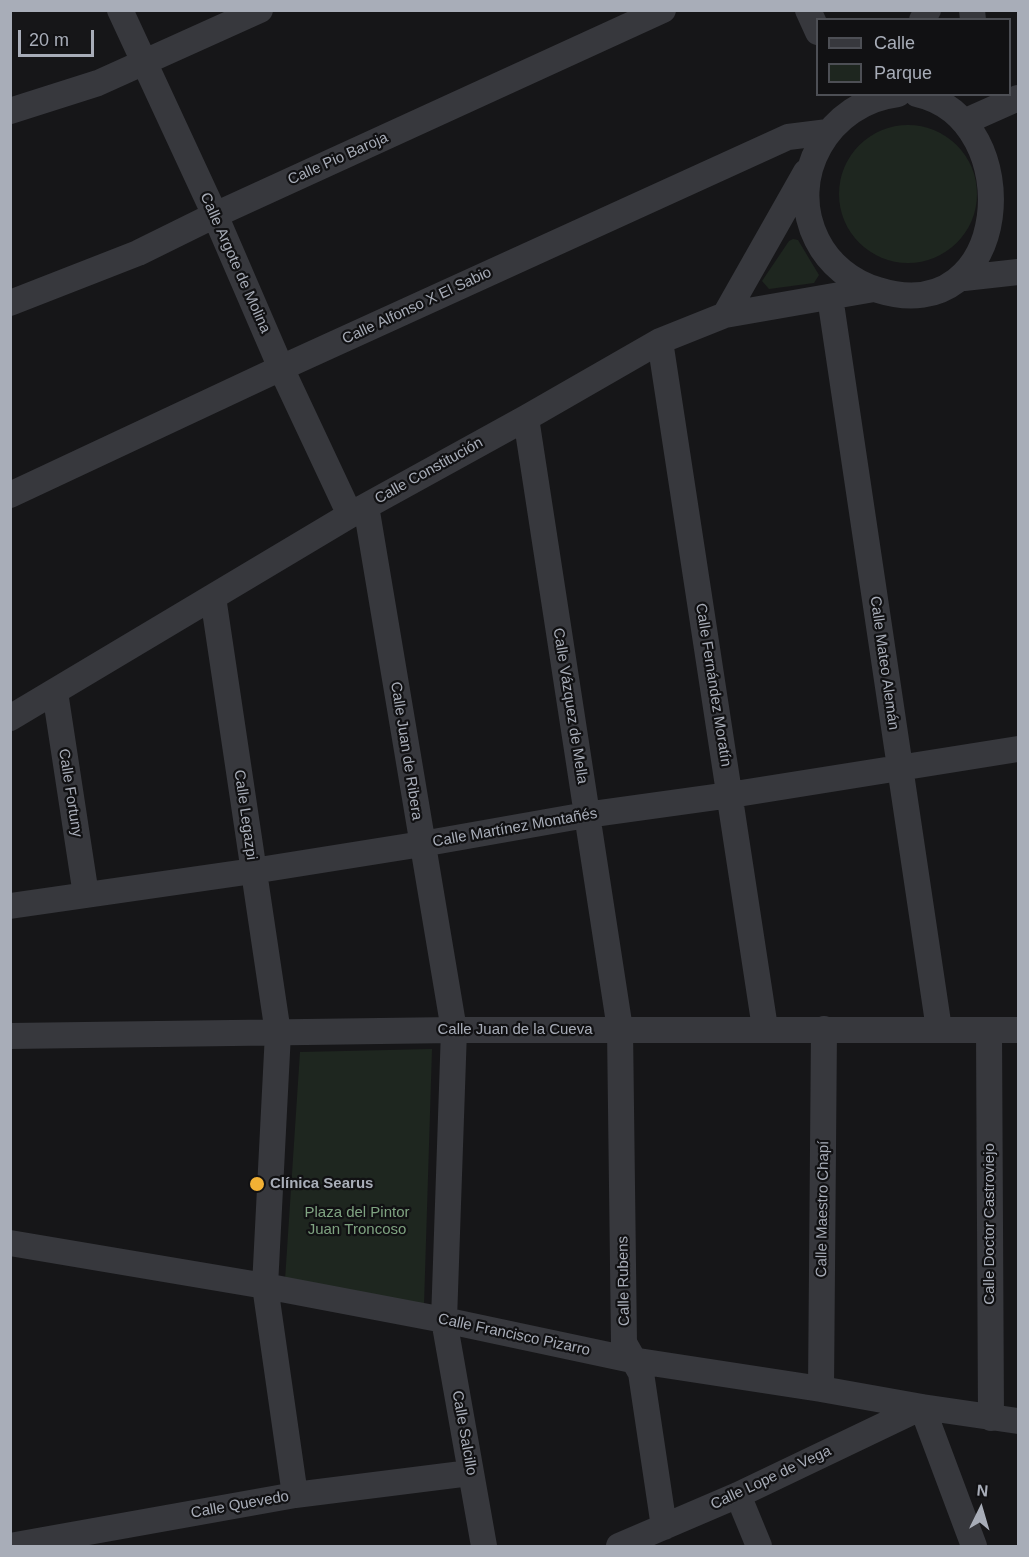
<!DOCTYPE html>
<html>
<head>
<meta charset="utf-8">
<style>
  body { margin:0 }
  #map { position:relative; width:1029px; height:1557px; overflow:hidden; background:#161618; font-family:Arial,sans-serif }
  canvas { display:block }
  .frame { position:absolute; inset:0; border:12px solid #a8adb8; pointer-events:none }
  .legend { position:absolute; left:816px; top:18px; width:195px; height:78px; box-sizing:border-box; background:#111113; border:2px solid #4d4f55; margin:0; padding:8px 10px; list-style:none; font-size:18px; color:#a8adb8 }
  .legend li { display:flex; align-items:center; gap:12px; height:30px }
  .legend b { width:30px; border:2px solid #4d4f55 }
  .north { position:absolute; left:951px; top:1479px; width:60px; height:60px; -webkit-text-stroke:4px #111113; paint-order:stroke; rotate:5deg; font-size:16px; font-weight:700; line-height:24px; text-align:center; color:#a8adb8 }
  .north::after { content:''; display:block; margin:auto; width:21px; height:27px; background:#a8adb8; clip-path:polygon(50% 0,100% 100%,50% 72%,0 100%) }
  .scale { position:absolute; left:18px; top:30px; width:76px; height:27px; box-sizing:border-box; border:3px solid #a8adb8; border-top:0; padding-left:8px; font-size:18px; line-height:21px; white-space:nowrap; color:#a8adb8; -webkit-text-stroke:4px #111113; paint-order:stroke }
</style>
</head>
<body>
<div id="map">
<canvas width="1029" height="1557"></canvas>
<div class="frame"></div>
<ul class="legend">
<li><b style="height:8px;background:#37383d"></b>Calle</li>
<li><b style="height:16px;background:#1e261f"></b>Parque</li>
</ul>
<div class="north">N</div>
<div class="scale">20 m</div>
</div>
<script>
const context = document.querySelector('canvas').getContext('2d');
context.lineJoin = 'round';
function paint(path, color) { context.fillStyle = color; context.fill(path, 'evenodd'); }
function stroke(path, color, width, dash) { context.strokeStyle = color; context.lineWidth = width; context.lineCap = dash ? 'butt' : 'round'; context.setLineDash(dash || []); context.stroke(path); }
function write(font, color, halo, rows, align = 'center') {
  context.font = font + ' Arial,sans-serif'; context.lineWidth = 4.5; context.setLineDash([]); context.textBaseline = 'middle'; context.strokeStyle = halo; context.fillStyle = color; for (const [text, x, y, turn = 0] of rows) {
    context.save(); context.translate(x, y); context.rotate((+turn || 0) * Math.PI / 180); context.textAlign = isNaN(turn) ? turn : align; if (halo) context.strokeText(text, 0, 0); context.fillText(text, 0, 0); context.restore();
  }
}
const green = new Path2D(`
  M839 194a69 69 0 1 1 138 0a69 69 0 1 1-138 0Z
  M793,239l5,1 21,35 -5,8 -45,6 -7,-8 27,-40z
  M432,1049l-8,256 -139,-25 15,-228z`);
const street = new Path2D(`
  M120,10l95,205 66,153 69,147
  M808,10l10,22
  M972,10l1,10
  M922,20l6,-10
  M898,94c-69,8 -113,82 -81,146 12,24 34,42 61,50 134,42 151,-171 39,-196
  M10,111l88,-28 162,-73
  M973,118l45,-20
  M964,278l54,-6
  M830,297l109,732
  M10,303l128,-50 77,-38 448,-205
  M725,315l81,-143
  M660,341l105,687
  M526,418l94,611 4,314 17,30 23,154
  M10,495l271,-127 507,-231 40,-5
  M366,506l88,524 -10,290 40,226
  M213,597l65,436 -13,253 30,209
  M55,692l31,203
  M10,718l340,-203 176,-97 134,-77 65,-26 149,-26
  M10,906l243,-35 169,-27 164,-29 144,-20 288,-46
  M989,1031l2,387
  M10,1036l444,-6h564
  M10,1243l255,43 179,34 188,40 189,29 101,18 96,14
  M821,1389l3,-360
  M922,1407l52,139
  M738,1495l21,51
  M10,1546l285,-51 175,-22
  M619,1546l119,-51 184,-88`);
const markers = [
  [257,1184,8,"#f2b134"]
];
const streetNames = [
  ["Calle Pio Baroja",338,159,-24],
  ["Calle Argote de Molina",235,263,66],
  ["Calle Alfonso X El Sabio",417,306,-25],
  ["Calle Constitución",429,471,-29],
  ["Calle Mateo Alemán",884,663,82],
  ["Calle Fernández Moratín",713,685,81],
  ["Calle Vázquez de Mella",570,706,81],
  ["Calle Juan de Ribera",406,751,81],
  ["Calle Fortuny",70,793,81],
  ["Calle Legazpi",245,815,82],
  ["Calle Martínez Montañés",515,828,-10],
  ["Calle Juan de la Cueva",515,1030],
  ["Calle Maestro Chapí",823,1209,-89],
  ["Calle Doctor Castroviejo",990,1224,-90],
  ["Calle Rubens",624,1281,-91],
  ["Calle Francisco Pizarro",514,1335,12],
  ["Calle Salcillo",464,1433,80],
  ["Calle Lope de Vega",771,1478,-25],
  ["Calle Quevedo",240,1505,-10]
];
const poiNames = [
  ["Clínica Searus",270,1184]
];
const parkNames = [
  ["Plaza del Pintor",357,1213],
  ["Juan Troncoso",357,1230]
];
paint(green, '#1e261f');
stroke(street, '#37383d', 26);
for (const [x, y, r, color] of markers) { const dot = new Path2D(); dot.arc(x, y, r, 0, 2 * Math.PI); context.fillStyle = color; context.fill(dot); stroke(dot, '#111113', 2); }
write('15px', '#a8adb8', '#111113', streetNames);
write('bold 15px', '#a8adb8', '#111113', poiNames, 'left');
write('15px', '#7fa381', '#111113', parkNames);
</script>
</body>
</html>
